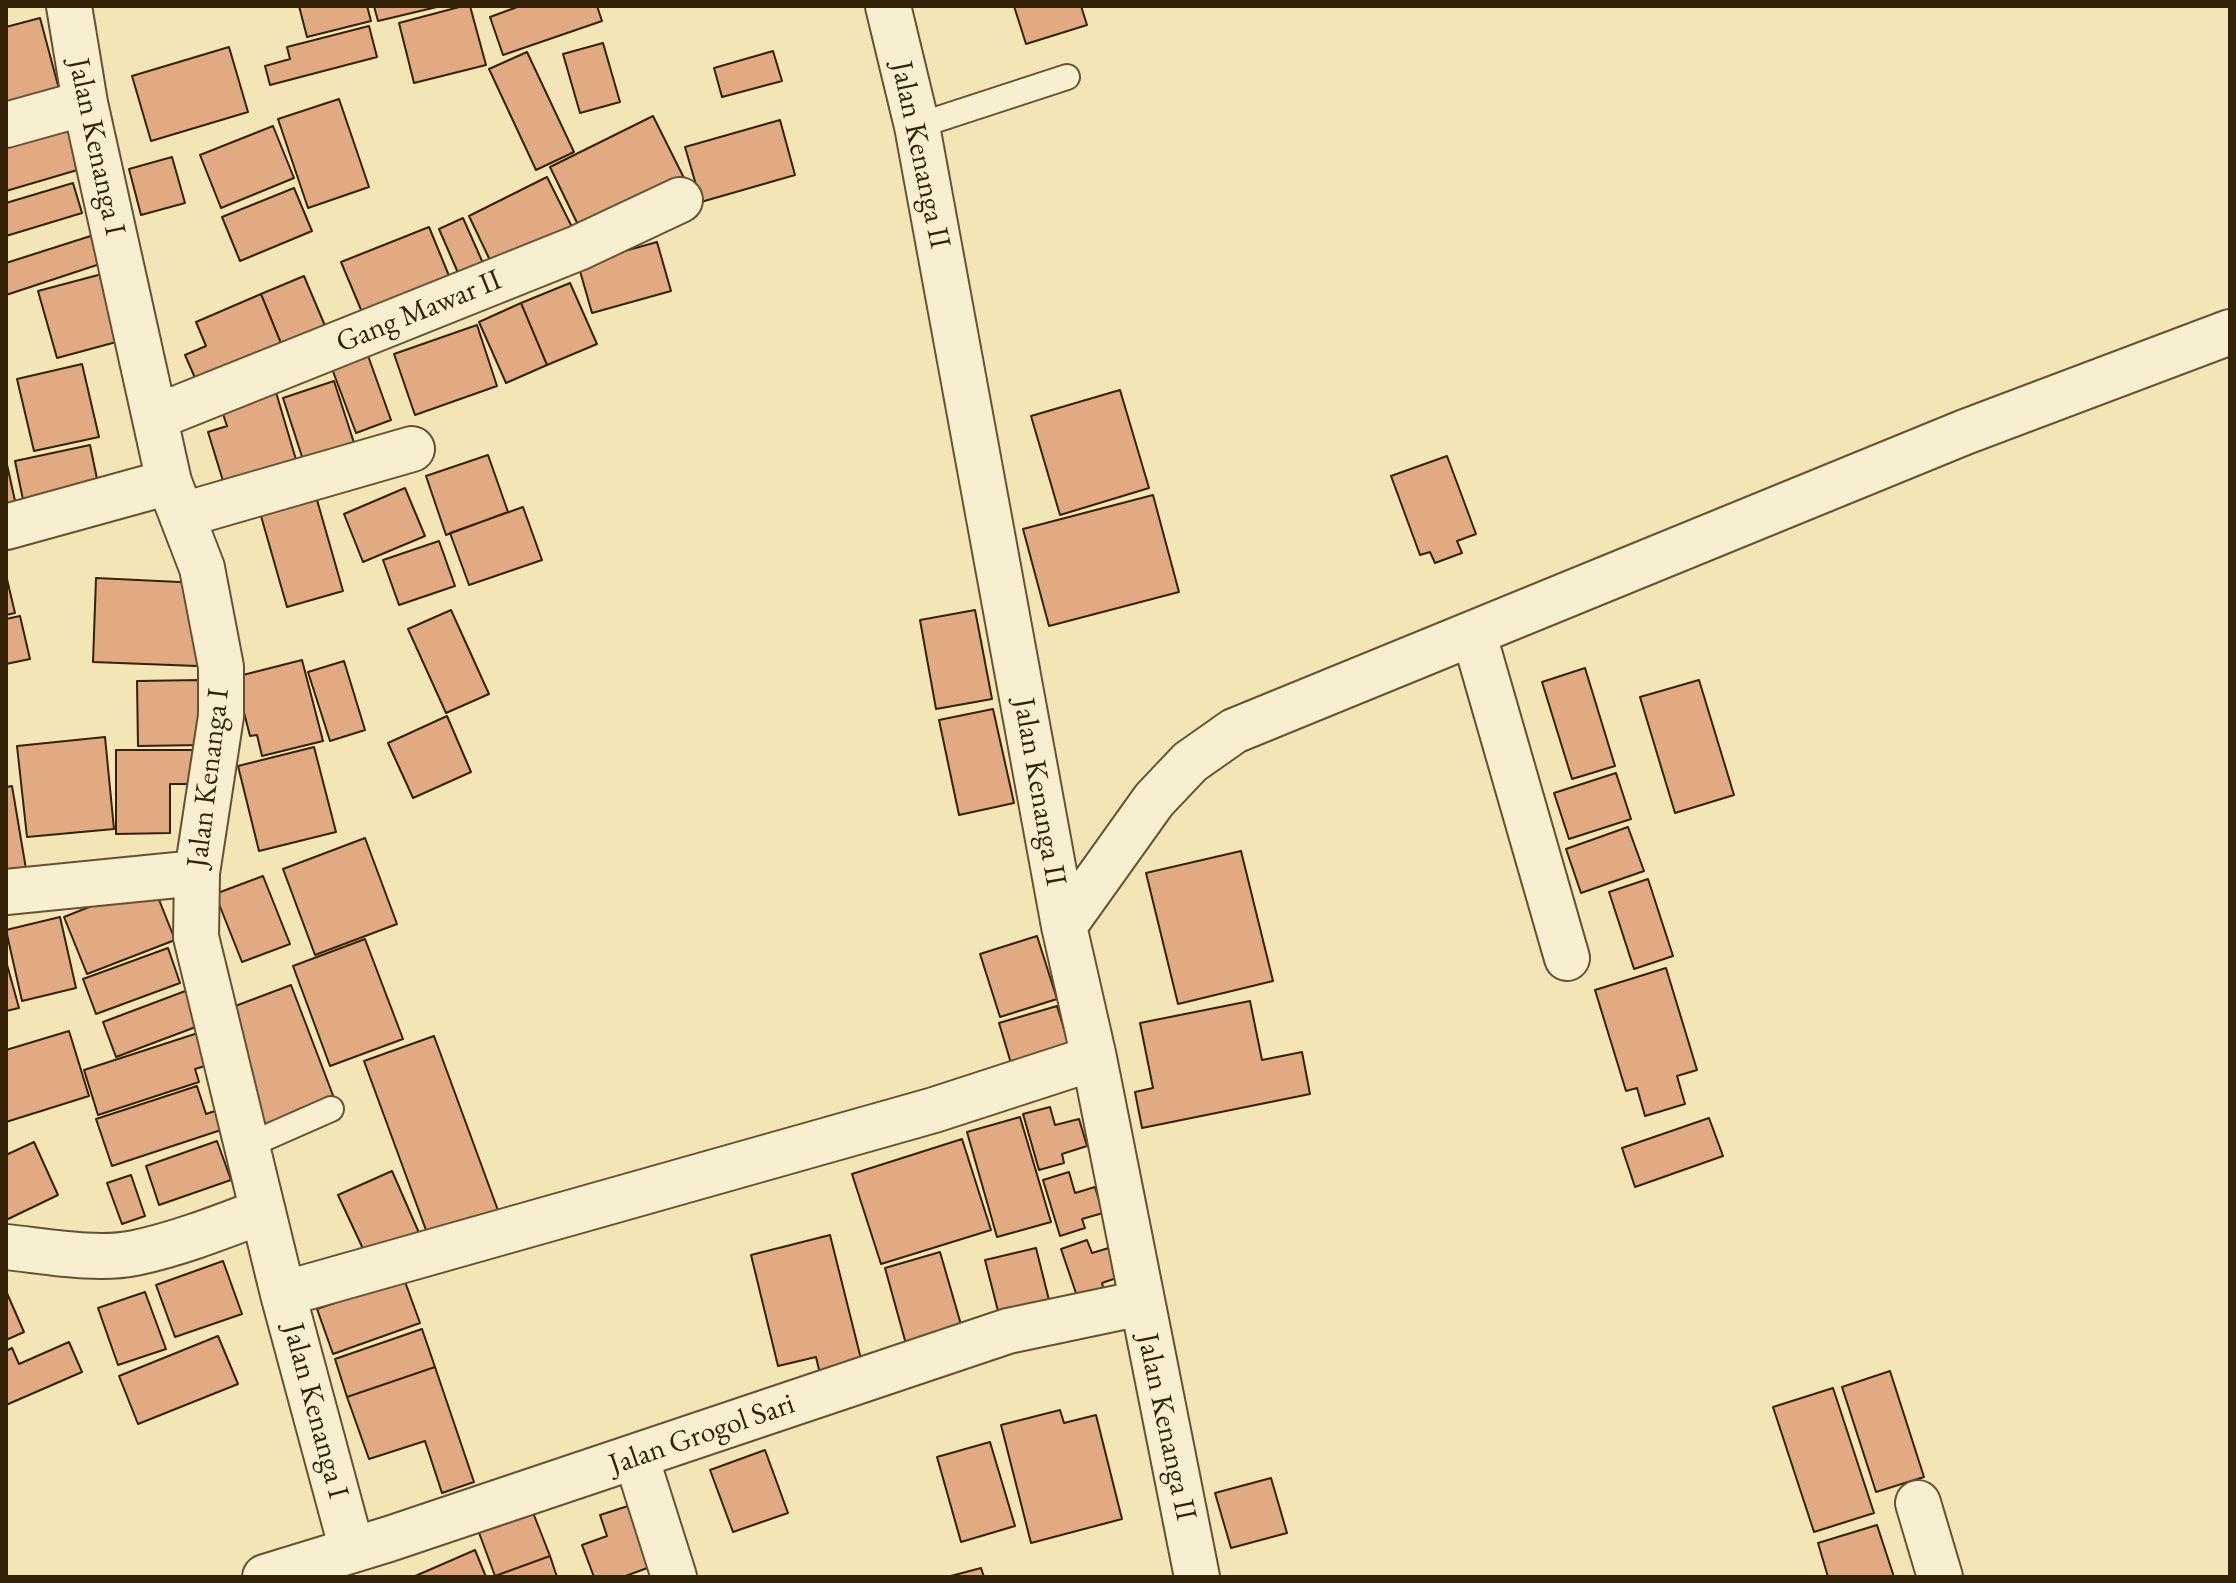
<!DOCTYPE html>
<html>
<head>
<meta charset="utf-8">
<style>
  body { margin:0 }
  #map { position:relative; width:2236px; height:1583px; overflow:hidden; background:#f4e5b7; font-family:"EB Garamond",serif }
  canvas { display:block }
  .frame { position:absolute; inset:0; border:8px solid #332207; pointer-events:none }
</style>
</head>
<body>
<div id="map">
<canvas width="2236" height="1583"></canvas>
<div class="frame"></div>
</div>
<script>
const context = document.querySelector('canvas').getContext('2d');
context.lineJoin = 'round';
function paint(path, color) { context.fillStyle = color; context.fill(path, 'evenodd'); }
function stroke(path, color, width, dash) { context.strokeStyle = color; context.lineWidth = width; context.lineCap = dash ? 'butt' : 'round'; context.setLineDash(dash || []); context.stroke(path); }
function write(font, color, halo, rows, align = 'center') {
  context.font = font + ' "EB Garamond",serif'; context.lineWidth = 7; context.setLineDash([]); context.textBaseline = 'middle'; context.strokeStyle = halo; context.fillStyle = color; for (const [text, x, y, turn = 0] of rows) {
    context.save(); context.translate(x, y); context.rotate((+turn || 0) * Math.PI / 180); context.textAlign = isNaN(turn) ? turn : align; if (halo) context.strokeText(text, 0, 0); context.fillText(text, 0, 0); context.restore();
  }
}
const building = new Path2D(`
  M299,6h68l4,15 -64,16z
  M374,6h67l-63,15z
  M463,6h7l16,59 -72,18 -15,-60z
  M520,6h77l5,15 -99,34 -13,-38z
  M1014,6h67l6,19 -61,19z
  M40,18l23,86 -57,15v-92z
  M369,26l8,31 -107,28 -5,-19 25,-7 -3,-12z
  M603,43l17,59 -40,11 -17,-59z
  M229,47l19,65 -97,29 -19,-65z
  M773,51l9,30 -60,16 -8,-29z
  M527,52l47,100 -38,18 -47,-101z
  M339,99l30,88 -61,21 -30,-89z
  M653,116l33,66 -104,51 -32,-66z
  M78,119l13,47 -85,25v-51z
  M780,120l15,55 -94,27 -16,-55z
  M273,126l21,52 -73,30 -21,-53z
  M172,157l13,46 -44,12 -12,-46z
  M547,177l29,58 -79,40 -28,-59z
  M73,183l9,30 -76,23v-33z
  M294,188l18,43 -72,30 -18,-44z
  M463,218l27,61 -25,10 -26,-60z
  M429,227l25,61 -87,36 -26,-62z
  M100,233l9,28 -103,34v-32z
  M657,242l14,49 -79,22 -14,-49z
  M102,274l18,67 -63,17 -19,-67z
  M304,276l27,64 -44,18 -26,-64z
  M570,283l27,61 -50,21 -26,-62z
  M261,294l26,64 -85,36 -17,-39 21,-9 -10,-24z
  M521,303l26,62 -41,18 -27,-61z
  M477,325l20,61 -82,29 -21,-61z
  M367,353l24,67 -35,13 -25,-67z
  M82,364l17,73 -65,14 -17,-72z
  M334,381l22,68 -51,17 -22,-68z
  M275,389l25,84 -73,21 -19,-62 19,-6 -7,-21z
  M1120,390l29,98 -89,27 -29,-99z
  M90,445l11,53 -75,16 -11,-53z
  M488,455l20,57 -62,23 -20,-59z
  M1447,456l29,78 -19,7 5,12 -27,10 -5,-11 -10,3 -29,-79z
  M6,460l13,59 -13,3z
  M405,488l20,48 -62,26 -19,-48z
  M315,493l28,98 -56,16 -28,-98z
  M1153,495l26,97 -130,34 -26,-97z
  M523,507l19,53 -73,25 -19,-52z
  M439,541l16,45 -56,19 -16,-45z
  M6,575l9,38 -9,2z
  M96,578l104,5 -3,83 -104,-4z
  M451,610l38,84 -43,19 -38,-84z
  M975,610l17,89 -56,10 -16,-89z
  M20,616l10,43 -24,5v-45z
  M302,660l21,81 -61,15 -5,-21 -7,1 -15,-59z
  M344,661l21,69 -35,11 -22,-69z
  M1585,668l30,98 -43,13 -30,-97z
  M202,680l1,65 -65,1 -1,-65z
  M1699,680l35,115 -59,18 -35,-116z
  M993,709l21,94 -55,12 -20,-95z
  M447,716l24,56 -58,26 -25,-55z
  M105,737l9,92 -87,8 -10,-91z
  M314,747l22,85 -77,19 -21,-85z
  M116,750h84v34h-30v49l-54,1z
  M1616,773l15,46 -62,20 -15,-46z
  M12,786l14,83 -20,3v-85z
  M1628,827l16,44 -63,22 -15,-44z
  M365,838l32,86 -82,31 -32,-86z
  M1241,851l32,130 -95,23 -32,-131z
  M263,876l27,68 -48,18 -27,-68z
  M1648,879l25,77 -39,13 -25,-77z
  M152,882l23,58 -88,34 -23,-57z
  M60,917l16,71 -54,13 -16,-71z
  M1037,936l20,63 -57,18 -20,-63z
  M365,939l38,100 -73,27 -37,-100z
  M168,948l12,35 -84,31 -13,-35z
  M6,961l13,47 -13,3z
  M1666,968l31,102 -20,6 8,28 -40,12 -8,-28 -11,3 -31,-101z
  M291,985l43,113 -69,26 -43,-113z
  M188,990l13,35 -85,32 -13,-35z
  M1250,1001l12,59 40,-8 8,42 -168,34 -7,-36 18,-4 -13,-65z
  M1057,1006l14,46 -58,18 -14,-47z
  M69,1031l20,65 -83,26v-72z
  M201,1032l10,32 -16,5 4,13 -101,33 -14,-45z
  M434,1036l69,188 -73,17 -66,-180z
  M197,1086l9,28 12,-4 6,19 -112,37 -16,-47z
  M1050,1107l5,18 24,-6 8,27 -25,8 2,9 -25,7 -16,-56z
  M1020,1117l31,105 -54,15 -30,-105z
  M1709,1118l14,38 -88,31 -13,-39z
  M962,1139l29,91 -110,34 -29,-90z
  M217,1141l14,39 -72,25 -13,-39z
  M34,1142l24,53 -52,25v-65z
  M392,1171l31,71 -52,24 -33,-71z
  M1069,1172l6,21 20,-6 8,26 -21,6 3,9 -25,8 -17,-56z
  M131,1175l14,41 -23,8 -15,-41z
  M830,1235l32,128 -42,11 -4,-17 -38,9 -27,-111z
  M1087,1240l5,13 20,-6 10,29 -20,7 2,8 -26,8 -17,-50z
  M1036,1248l13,52 -51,11 -13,-51z
  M940,1252l22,76 -56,16 -21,-76z
  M223,1261l19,53 -67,23 -19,-52z
  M404,1279l16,44 -87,31 -16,-45z
  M6,1291l18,41 -18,8z
  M145,1292l21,57 -48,16 -20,-57z
  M422,1329l13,38 -88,30 -12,-38z
  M218,1336l20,48 -100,40 -19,-48z
  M69,1342l13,30 -76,33v-54l6,-3 7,16z
  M435,1367l39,115 -32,11 -17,-52 -56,18 -22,-62z
  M1890,1371l34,106 -48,15 -34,-105z
  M1833,1388l41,125 -60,19 -41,-125z
  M1060,1410l4,13 32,-8 26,104 -91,24 -30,-118z
  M990,1442l25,84 -54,16 -24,-85z
  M765,1450l23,63 -55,19 -23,-62z
  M1271,1478l16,55 -56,15 -16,-55z
  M628,1506l22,61 -27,10h-29l-12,-32 25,-9 -7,-21z
  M532,1510l18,46 -55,20 -17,-46z
  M1877,1525l17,52h-66l-10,-34z
  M475,1550l11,27h-73z
  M550,1556l7,21h-61l-1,-1z
  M981,1568l3,9h-37z`);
const lane = new Path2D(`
  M917,126l150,-49
  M247,1146l84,-37`);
const street = new Path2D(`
  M69,6l16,97 84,379 33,86 19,99v49l-24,157 -1,64 87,357 69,256
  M888,6l29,120 147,800 30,132 103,519
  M6,125l79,-22
  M156,417l422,-169 102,-48
  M183,515l229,-66
  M6,527l163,-45
  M1474,635l93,323
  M6,892l191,-19
  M1064,926l90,-126 36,-38 44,-31 731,-299 265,-100
  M6,1247c39,4 91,14 129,6 43,-9 86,-26 128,-42
  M283,1294l651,-184 160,-52
  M636,1457l38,120
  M1918,1503l22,74
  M265,1577l124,-38 619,-208 133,-28`);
const streetNames = [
  ["Jalan Kenanga I",96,147,78],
  ["Jalan Kenanga II",920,155,78],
  ["Gang Mawar II",419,312,-22],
  ["Jalan Kenanga I",209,778,-83],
  ["Jalan Kenanga II",1039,792,80],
  ["Jalan Kenanga I",315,1411,75],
  ["Jalan Kenanga II",1166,1427,78],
  ["Jalan Grogol Sari",702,1435,-19]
];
paint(building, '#e2aa83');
stroke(building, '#332207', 2);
stroke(lane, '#635333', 28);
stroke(street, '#635333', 48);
stroke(lane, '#f8eed0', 24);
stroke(street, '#f8eed0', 44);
write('30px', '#332207', '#f8eed0', streetNames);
</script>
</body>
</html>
